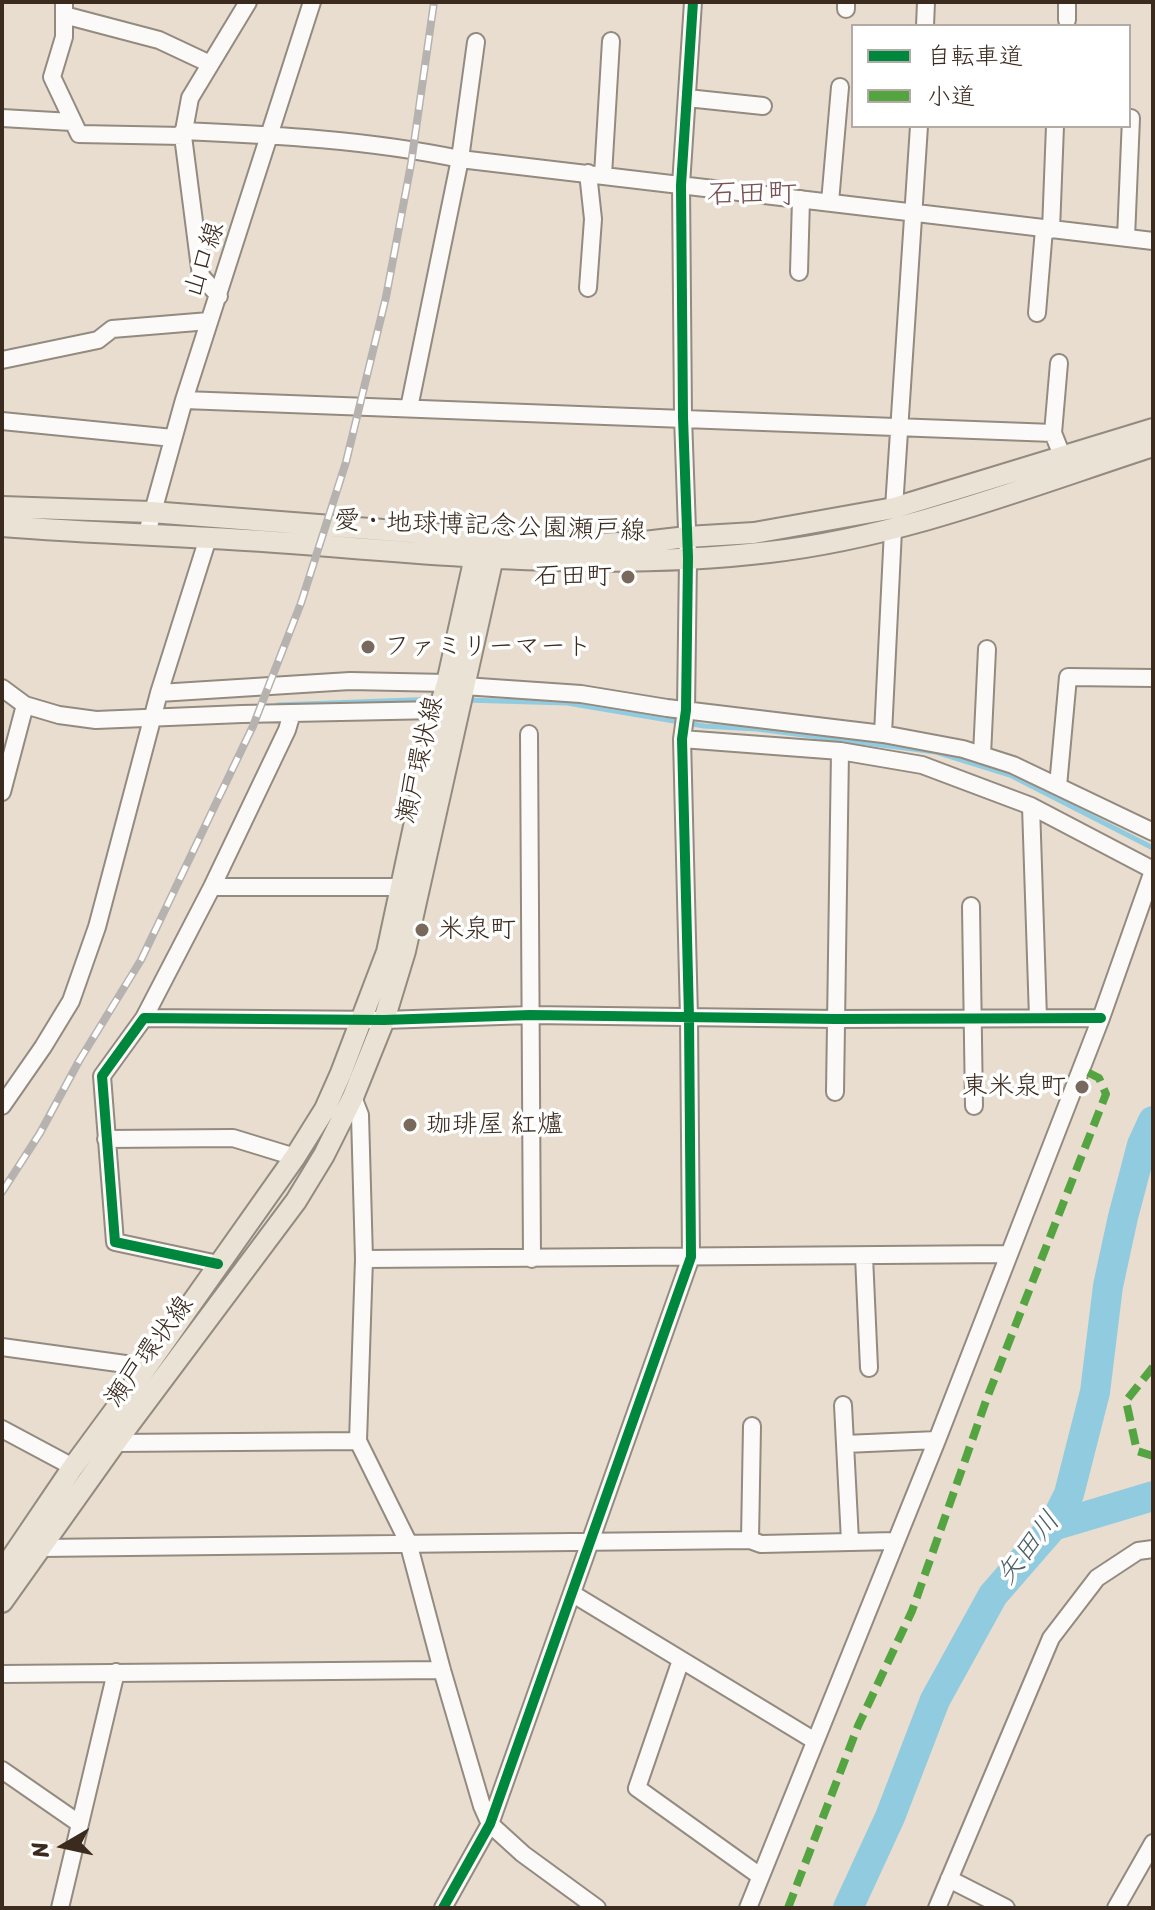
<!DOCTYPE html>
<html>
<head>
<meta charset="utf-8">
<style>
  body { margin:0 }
  #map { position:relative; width:1155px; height:1910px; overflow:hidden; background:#e8ddce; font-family:Sriracha,"Klee One",sans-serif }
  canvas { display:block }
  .frame { position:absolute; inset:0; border:4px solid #3b2a1e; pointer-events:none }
  .legend { position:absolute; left:851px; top:24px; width:280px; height:104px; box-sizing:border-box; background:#fff; border:2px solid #b1aaa5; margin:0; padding:10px 14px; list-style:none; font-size:24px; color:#3b2a1e }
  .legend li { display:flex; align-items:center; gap:16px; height:40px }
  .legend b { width:40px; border:2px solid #b1aaa5 }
  .north { position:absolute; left:24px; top:1806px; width:80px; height:80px; -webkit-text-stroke:6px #fff; paint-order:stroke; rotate:261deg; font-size:22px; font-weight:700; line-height:32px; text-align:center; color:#3b2a1e }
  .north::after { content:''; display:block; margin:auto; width:28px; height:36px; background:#3b2a1e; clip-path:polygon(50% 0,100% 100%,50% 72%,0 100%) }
</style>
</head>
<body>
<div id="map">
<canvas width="1155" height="1910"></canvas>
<div class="frame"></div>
<ul class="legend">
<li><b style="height:10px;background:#00873e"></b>自転車道</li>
<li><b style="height:10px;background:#54a441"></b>小道</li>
</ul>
<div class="north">N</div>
</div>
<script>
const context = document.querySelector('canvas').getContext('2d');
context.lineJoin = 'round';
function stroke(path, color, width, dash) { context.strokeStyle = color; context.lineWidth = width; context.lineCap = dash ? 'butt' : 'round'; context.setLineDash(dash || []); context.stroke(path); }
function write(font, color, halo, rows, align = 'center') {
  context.font = font + ' Sriracha,"Klee One",sans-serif'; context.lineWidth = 7; context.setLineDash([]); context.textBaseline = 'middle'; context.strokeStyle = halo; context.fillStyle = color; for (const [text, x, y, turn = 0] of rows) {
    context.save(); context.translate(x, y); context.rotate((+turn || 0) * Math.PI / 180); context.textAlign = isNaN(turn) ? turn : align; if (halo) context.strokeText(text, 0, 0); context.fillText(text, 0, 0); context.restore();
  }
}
const stream = new Path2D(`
  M465,700l102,3 137,23 53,3 179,23 74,23 143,73
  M277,705l162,-6`);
const river = new Path2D(`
  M1053,1526l100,-30
  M848,1908l42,-91 45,-117 58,-105 60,-69 16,-32 26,-102 13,-106 15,-69 19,-72 11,-24`);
const minor = new Path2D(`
  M64,2v35l-12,40 27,57 104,2
  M846,9v-7
  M64,15l95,25 49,23
  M1067,20v-18
  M925,26l1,-24
  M687,98l76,8
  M2,118l70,4
  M183,131c93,4 186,9 277,28l693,82
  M603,175l8,-134
  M830,202l10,-115
  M1051,230l4,-104
  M1126,238l5,-120
  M799,272l2,-73
  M588,288l5,-69 -5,-46
  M219,296l-18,-20 -18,-140 7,-38 58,-96
  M1037,313l7,-84
  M2,360l96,-20 14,-11 97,-8
  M184,400l869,33 10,25
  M409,408l51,-249 16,-117
  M2,421l171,17
  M1053,433l6,-70
  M894,508l25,-382
  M147,533l37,-133 128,-398
  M464,686l117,8 86,14 216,26 80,15 50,16 140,67
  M2,688l23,17 -23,87
  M159,693l49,-155
  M25,705l34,10 37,5 146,-6 197,-4
  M529,734l3,525
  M883,734l10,-204
  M682,739l158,12 82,14 109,41 122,64
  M982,755l5,-106
  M1058,786l10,-109 85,1
  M1031,806l7,212
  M212,887h188
  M971,906l3,200
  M144,1018l68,-131 75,-157 5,-17
  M835,1092l5,-341
  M353,1097l7,18 4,144 -6,182 50,101 34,128 40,136 8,18 33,30 74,54
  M2,1106l41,-59 28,-46 26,-74 62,-234 191,-12 97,2
  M106,1139l127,-1 62,19
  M864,1256l5,112
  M364,1259l645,-5
  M218,1264l-103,-22 -13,-166 42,-58 240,2 146,-5 306,4 265,-1
  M2,1347l145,20
  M843,1405l7,136
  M2,1429l71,38
  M115,1443l243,-2
  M845,1444l92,-4
  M750,1540l2,-114
  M40,1548l710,-8 11,4 134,-3
  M573,1594l242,147
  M681,1660l-44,128 123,88
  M2,1674l440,-4
  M2,1770l78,54
  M949,1879l57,29
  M60,1908l56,-236
  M443,1908l47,-84 201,-567 -2,-240 -7,-278 4,-29 2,-152 -5,-141 -2,-232 12,-183
  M748,1908l189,-468 164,-422 52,-147
  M937,1908l114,-270 46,-60 41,-27 15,-2
  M1116,1908l37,-65`);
const major = new Path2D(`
  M2,507l149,5 335,26 110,6 48,-2 43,-5 67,-4 140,-25 259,-79
  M2,526c100,8 201,10 302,18 155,13 310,26 465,8 132,-15 258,-65 384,-106
  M2,1572l71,-105 70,-95 152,-215 30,-48 16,-36 46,-121 52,-242 8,-27 28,-126 5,-8
  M2,1602l113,-159 181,-242 28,-46 29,-58 31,-77 21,-69 88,-394 -7,-19`);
const rail = new Path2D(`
  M2,1192l38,-59 39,-72 62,-101 112,-234 48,-123 45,-141 40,-165 25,-133 23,-162`);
const quiet = new Path2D(`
  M1153,1367l-27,34 11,50 16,5
  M788,1908l70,-182 54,-115 75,-213 119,-304 -7,-16 -18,-9`);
const cycleway = new Path2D(`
  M218,1264l-103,-22 -13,-166 42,-58 240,2 146,-5 306,4 265,-1
  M443,1908l47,-84 201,-567 -2,-240 -7,-278 4,-29 2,-152 -5,-141 -2,-232 12,-183`);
const markers = [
  [628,577,8,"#78695c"],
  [368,647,8,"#78695c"],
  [422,930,8,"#78695c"],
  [1082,1087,8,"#78695c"],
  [410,1125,8,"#78695c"]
];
const streetNames = [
  ["山口線",205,260,-72],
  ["愛・地球博記念公園瀬戸線",490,527,2],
  ["瀬戸環状線",421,760,-77],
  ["瀬戸環状線",150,1352,-54]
];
const poiNames = [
  ["石田町",612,577,"right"],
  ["ファミリーマート",384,647],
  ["米泉町",438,930],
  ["東米泉町",1066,1087,"right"],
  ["珈琲屋 紅爐",426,1125]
];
const waterNames = [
  ["矢田川",1029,1549,-52]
];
const quarterNames = [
  ["石田町",752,195]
];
stroke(stream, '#90cbe0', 5);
stroke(river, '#90cbe0', 30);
stroke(minor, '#938a80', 20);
stroke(major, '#938a80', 24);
stroke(minor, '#fcfaf8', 16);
stroke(major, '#ebe2d6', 20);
stroke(rail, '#b6b2af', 8);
stroke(rail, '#fff', 5, [15]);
stroke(quiet, '#54a441', 8, [16, 8]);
stroke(cycleway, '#00873e', 10);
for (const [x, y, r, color] of markers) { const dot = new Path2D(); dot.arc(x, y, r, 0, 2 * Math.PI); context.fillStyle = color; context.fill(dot); stroke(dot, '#fff', 3); }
write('26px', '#3b2a1e', '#fff', streetNames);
write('26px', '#3b2a1e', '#fff', poiNames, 'left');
write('italic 28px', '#4c6065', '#fff', waterNames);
write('30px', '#7b5254', '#fff', quarterNames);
</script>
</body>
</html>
